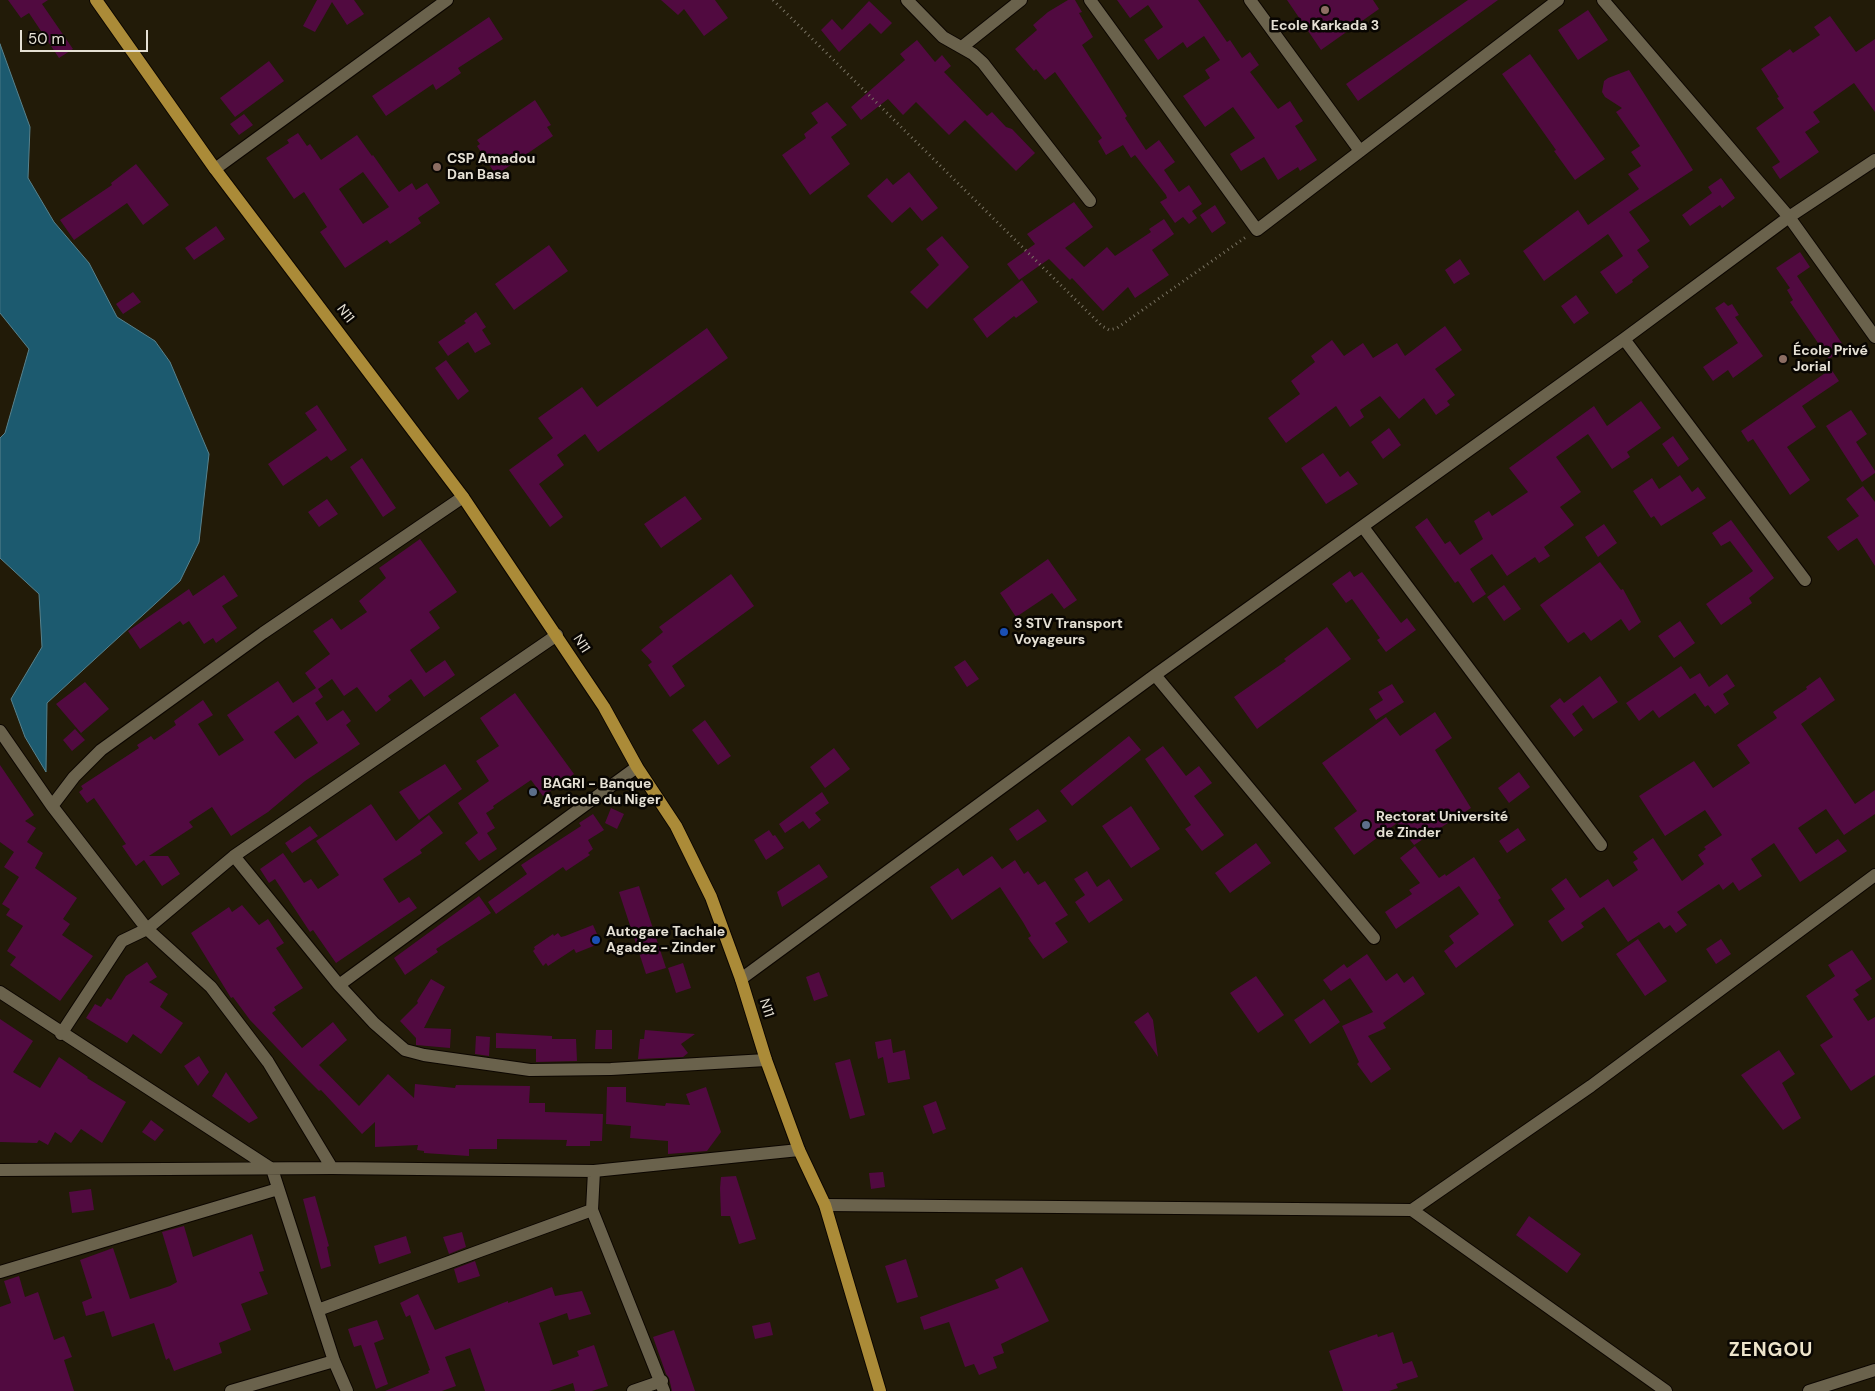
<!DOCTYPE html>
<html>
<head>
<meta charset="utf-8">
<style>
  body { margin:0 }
  #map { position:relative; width:1875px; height:1391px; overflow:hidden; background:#221b08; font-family:"DM Sans",sans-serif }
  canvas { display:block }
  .scale { position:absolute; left:20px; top:30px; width:128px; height:22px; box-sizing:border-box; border:2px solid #e5e0d4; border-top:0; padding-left:6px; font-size:15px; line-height:18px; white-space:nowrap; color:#e5e0d4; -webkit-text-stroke:4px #090602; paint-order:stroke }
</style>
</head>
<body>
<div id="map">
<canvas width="1875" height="1391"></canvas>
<div class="scale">50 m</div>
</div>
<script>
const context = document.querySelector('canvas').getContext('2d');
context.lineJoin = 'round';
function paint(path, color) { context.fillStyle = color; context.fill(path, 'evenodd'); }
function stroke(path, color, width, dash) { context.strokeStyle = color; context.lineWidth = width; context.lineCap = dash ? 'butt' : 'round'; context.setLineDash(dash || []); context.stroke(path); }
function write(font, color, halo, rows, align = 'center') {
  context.font = font + ' "DM Sans",sans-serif'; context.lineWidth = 5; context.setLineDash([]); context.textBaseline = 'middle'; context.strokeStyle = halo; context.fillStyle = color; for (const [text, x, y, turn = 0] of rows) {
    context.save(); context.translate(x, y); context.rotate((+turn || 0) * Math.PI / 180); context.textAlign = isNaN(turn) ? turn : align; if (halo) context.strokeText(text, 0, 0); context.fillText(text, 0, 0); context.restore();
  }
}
const water = new Path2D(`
  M0,44l30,83 -2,51 26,44 35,41 28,54 38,24 15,21 39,92 -10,88 -19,39 -133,122 -1,69 -21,-35 -14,-38 31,-52 -3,-53 -39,-36v-120l5,-5 24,-84 -29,-36z`);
const building = new Path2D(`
  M8,0h40l-6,4 31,45 -14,9 -30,-45 -8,5z
  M317,0h37l10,14 -17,11 -15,-23 -17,30 -12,-6z
  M661,0h54l13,18 -24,18 -20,-27 -6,6z
  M1068,0h7l7,12 -3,1 14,24 -11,8 45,71 -2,2 21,32 13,-10 16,22 -11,8 15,22 10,-7 13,19 -10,7 5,7 -8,6 -6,-7 -8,6 -15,-21 7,-4 -1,-3 -31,-40 -4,3 -8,-13 -17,10 -8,-14 4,-3 -47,-66 -10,8 -9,-11 -2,2 -19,-22 22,-19 -4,-5 15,-13z
  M1117,0h81l29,42 3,-2 12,18 8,-6 9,13 -9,7 28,37 12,-8 13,20 -8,5 22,34 -17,11 -2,-4 -20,13 -14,-23 -23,14 -11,-17 25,-16 -22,-31 -28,20 -22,-31 27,-18 -5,-8 15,-10 -16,-24 -17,12 -4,-6 -25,18 -14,-20 19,-13 -15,-22 -18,13z
  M1287,0h86l6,9 -58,41z
  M1468,0h30l-140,101 -12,-17z
  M869,1l23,22 -11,11 -11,-11 -31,29 -18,-22 11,-11 10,11z
  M1588,10l20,30 -30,20 -20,-30z
  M1830,16l26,36 19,-13v73l-21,-29 -41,29 7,10 -15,10 14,20 -39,27 -8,-12 8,-5 -24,-34 28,-20 -7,-10 2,-1 -18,-28 29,-20 3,4 27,-18 -6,-8z
  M489,17l14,22 -45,29 3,5 -25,17 -3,-6 -47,32 -14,-20z
  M917,40l18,22 7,-7 9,11 -7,6 43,44 5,-4 14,15 6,2 23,24 -19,18 -51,-51 -16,15 -33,-33 -13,13 -15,-16 -27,21 -10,-13 54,-47 -5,-6z
  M1530,54l75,105 -30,21 -21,-29 2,-1 -54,-76z
  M269,61l15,20 -49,36 -15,-19z
  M1629,70l64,100 -64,42 21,29 -13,9 12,17 -17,13 1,2 -17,12 -16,-22 23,-16 -15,-22 -64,47 -21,-30 55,-41 10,15 51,-36 -11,-15 13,-8 -10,-14 9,-6 -24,-34 6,-4 -17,-11 -3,-5 2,-11 4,-3z
  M535,100l16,25 -4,2 6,9 -57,39 -19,-29 3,-2 -3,-4z
  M827,102l20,23 -16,12 19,27 -40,31 -28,-40 24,-17 -2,-4 14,-11 -7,-10z
  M244,114l9,11 -14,10 -9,-11z
  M298,133l9,13 3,-2 11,16 36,-25 15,21 1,-1 26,37 13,-9 4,7 11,-7 13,20 -22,15 3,5 -31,21 -3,-4 -42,28 -25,-36 7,-5 -23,-35 -10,7 -28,-41 23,-15 -2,-3zM363,172l26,35 -26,17 -24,-35z
  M136,164l33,41 -26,20 -16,-22 -53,37 -14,-20 52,-35 -1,-2z
  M909,172l29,36 -16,13 -12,-14 -18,16 -25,-27 20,-18 6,7z
  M1721,178l14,20 -13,10 -2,-3 -30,21 -8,-11 30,-22 -4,-6z
  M1074,202l19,25 -28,21 19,19 23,-20 8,9 36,-24 -2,-3 15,-10 10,15 -22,16 17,25 -34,23 -7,-11 -25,24 -31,-33 -2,2 -21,-21 -30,21 -12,-16 28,-20 -8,-10z
  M1215,205l11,18 -14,10 -12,-18z
  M216,226l9,13 -31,21 -9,-12z
  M942,236l27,31 -42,42 -17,-17 29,-27 -13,-16z
  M549,245l19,26 -54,39 -19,-26z
  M1800,252l10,15 -13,9 48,72 -16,11 -39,-57 3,-2 -6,-10 3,-2 -14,-20z
  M1460,259l10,15 -16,10 -9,-14z
  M1022,280l16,22 -22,16 -2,-2 -27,22 -14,-19z
  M133,292l8,10 -18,12 -7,-10z
  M1576,295l13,18 -15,11 -13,-18z
  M1724,302l4,4 4,-2 7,11 -4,2 28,39 -30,22 -5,-8 -15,11 -10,-14 35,-24 -23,-35z
  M476,312l10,15 -4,3 9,14 -16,9 -7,-11 -20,14 -10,-14 28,-19 -2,-2z
  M1445,326l17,24 -27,19 20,26 -8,6 3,4 -14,10 -12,-17 -25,21 -19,-23 -20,14 4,7 -14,10 -14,-21 -50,37 -18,-25 32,-24 -9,-13 24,-19 -4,-6 21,-16 12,16 19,-13 10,15 24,-15 8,13z
  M707,328l21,30 -130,94 -13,-18 -28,21 7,10 -25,19 24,33 -13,10 -41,-57 44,-32 -15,-20 44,-31 15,20z
  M446,360l23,31 -11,9 -23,-32z
  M1831,369l8,12 -37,25 14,21 -29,20 23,33 -20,15 -37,-56 -5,3 -7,-11z
  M1641,401l20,27 -34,24 3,5 -18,12 -24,-35 -32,23 25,35 -21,15 14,18 -30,22 6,9 -11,7 -4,-6 -28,19 -15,-22 -22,15 16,25 -13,9 -15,-22 -3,2 -40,-56 12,-9 18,26 5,-3 10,14 23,-16 -9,-18 15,-10 3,5 36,-24 -19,-24 85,-62 13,20z
  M317,405l30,45 -16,11 -4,-5 -44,30 -15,-22 49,-34 -12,-17z
  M1851,410l16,24 -11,8 19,29v2l-13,9 -36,-56z
  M1389,428l12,17 -18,14 -12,-17z
  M1673,436l16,23 -11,8 -16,-23z
  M1323,453l17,24 8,-6 10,13 -32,20 -25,-36z
  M362,458l34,50 -13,9 -33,-50z
  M1680,475l12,17 6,-5 8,11 -45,28 -7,-10 -3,2 -18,-27 19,-13 7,11z
  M1863,486l12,16v64l-18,-28 -19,13 -11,-14 32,-21 -13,-17z
  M685,496l17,23 -41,29 -17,-24z
  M327,499l11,15 -19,13 -11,-15z
  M1731,520l43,58 -25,20 3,5 -31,22 -15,-21 47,-33 -23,-30 -9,5 -9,-13z
  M1604,524l13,19 -19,14 -13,-20z
  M420,539l37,53 -28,20 11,16 -30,22 16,23 19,-13 10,15 -31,22 -13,-18 -23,17 3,4 -15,12 -19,-25 -13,9 -12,-17 -14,10 5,8 -8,6 12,18 16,-11 8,11 -5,4 14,19 -55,37 -37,31 -37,24 -19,-29 -23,15 4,5 -44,29h19l12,18 -18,12 -18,-26 -8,6 -14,-20 4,-2 -32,-46 -7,5 -8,-11 4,-3 -2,-3 58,-38 -2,-3 14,-9 3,4 22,-15 -2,-4 29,-21 10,15 -15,9 21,32 25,-16 -17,-25 51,-34 15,22 23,-15 -11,-15 25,-19 -17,-23 19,-13 9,12 26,-18 -8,-11 27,-23 -7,-10zM298,715l20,28 -23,16 -21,-27z
  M1048,559l29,41 -13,9 -12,-16 -36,24 -16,-24z
  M1600,562l21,28 2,-1 18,33 -12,9 -8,-12 -30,22 -7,-9 -16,11 -28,-38z
  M1350,571l4,6 8,-5 39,51 6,-5 9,12 -30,22 -9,-12 3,-2 -28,-39 -6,4 -14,-19z
  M731,574l23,32 -82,60 13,20 -15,11 -22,-32 4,-3 -11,-12 22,-18 -4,-5z
  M224,575l14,21 -16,10 15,22 -21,15 -3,-5 -9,6 -15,-23 -6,4 -3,-4 -40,28 -12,-18 61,-42 4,7z
  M1504,585l17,24 -17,12 -17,-24z
  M1680,621l15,22 -21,15 -16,-22z
  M1327,627l24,32 -94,70 -23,-32 52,-36 -2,-2z
  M965,660l14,19 -12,8 -13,-20z
  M1681,666l9,13 10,-6 9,14 18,-13 8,12 -12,8 6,10 -14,10 -7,-9 -3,2 -10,-14 -36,25 -6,-8 -14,11 -13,-18z
  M1600,676l18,26 -25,17 -10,-14 -11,9 11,16 -9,7 -24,-31 10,-8 4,5z
  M1820,677l15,23 -34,24 54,80 20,-14v24l-31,21 -18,-26 -28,19 18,26 22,-15 9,12 -47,31 -26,-39 -23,16 11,17 -23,15 -6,-9 -10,8 -4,-6 -42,28 10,13 -11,8 -6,-8 -6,4 -5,-7 -31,20 -24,-35 -23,16 3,4 -22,15 -14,-21 17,-12 -14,-20 15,-11 14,20 28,-19 5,8 25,-17 -5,-8 5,-3 -5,-7 20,-14 29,43 22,-17 -6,-9 8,-6 -2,-2 18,-12 -17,-25 -40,26 -26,-40 55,-35 19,27 37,-25 -13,-18 40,-27 -4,-6 34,-23 -1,-2z
  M85,682l24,27 -28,24 -25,-29z
  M1392,684l12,18 -28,18 -7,-11 14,-9 -5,-8z
  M515,693l59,81 -31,22 -12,-16 -38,26 1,2 -8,5 9,15 -8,5 10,16 -18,12 -14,-18 13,-10 -20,-30 31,-22 -13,-20 23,-15 -19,-28z
  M1435,712l17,26 -17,12 36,58 -57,37 -17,-22 -43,32 -20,-27 23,-17 -35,-48 64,-46 14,19z
  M705,720l26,36 -13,9 -26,-35z
  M75,729l10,11 -13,11 -9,-11z
  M1129,736l12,14 -69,56 -12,-15z
  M1163,746l23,30 13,-10 13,17 -18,13 30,39 -22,16 -17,-22 6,-4 -46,-66z
  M834,748l16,21 -25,19 -15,-21z
  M445,764l17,25 -43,31 -20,-28z
  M0,765l34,50 -9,6 11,7 -9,14 16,11 -8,15 42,30 -14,21 7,5 -8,11 31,21 -33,45 -50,-36 6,-8 -9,-6 16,-25 -17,-11 4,-6 -8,-5 17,-27 -15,-10 10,-15 -14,-10z
  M1519,772l11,15 -21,16 -11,-15z
  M822,792l7,11 -14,10 6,7 -12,9 -6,-8 -18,12 -6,-9z
  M371,804l25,37 33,-26 14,18 -23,17 2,3 -39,26 16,24 10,-6 8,11 -81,55 -23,-33 -3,2 -35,-53 -6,4 -9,-14 23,-16 21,30 7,-4 7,10 21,-14 -23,-34z
  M1131,806l29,43 -29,19 -29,-42z
  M611,808l13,6 -7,15 -12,-6z
  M1038,809l9,12 -30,20 -8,-12z
  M593,814l11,16 -16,10 5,9 -5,4 2,2 -24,16 -3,-4 -67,47 -8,-12 39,-28 -6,-9 60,-39 -2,-3z
  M310,826l8,10 -26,17 -7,-10z
  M1518,828l8,12 -19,13 -8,-12z
  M769,830l4,6 2,-1 9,13 -18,12 -12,-20z
  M1256,843l15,20 -41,30 -15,-20z
  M1415,846l24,32 6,-4 1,2 28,-19 27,41 -3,2 16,25 -58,43 -12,-17 10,-8 -5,-7 30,-22 -20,-28 -63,43 -11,-17 27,-18 -3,-4 11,-7 -20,-25z
  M992,856l10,13 13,-9 9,14 4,-3 10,14 7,-4 23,34 -13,8 13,19 -25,17 -15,-21 3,-2 -8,-14 -23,-35 -48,33 -22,-33 28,-19 5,8z
  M819,864l9,13 -46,30 -5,-15z
  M1087,871l10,16 12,-8 14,21 -34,23 -14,-21 10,-7 -11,-16z
  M639,886l27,82 -20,6 -27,-82z
  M479,896l12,17 -55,36 2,3 -33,23 -11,-17z
  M242,905l17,20 9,-6 16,24 -8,5 27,40 -29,19 2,3 -4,3 30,35 31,-26 14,18 -28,25 40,41 29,-32 26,24 1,-14 40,4 1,-3 74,1 -1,17h16v9l58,2 -1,27h-12v5h-24l1,-6 -70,-1v10h-28v7l-45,-3v-2l-7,-1 1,-5 -43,2v-25l-13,12 -41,-44 -2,1 -16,-16 -53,-55 -17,-23 -2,1 -40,-65 38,-26 3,5z
  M593,925l8,18 -25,10 -2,-4 -26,17 -2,-3 -3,3 -10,-15 2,-2 -1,-2 19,-13 1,2 4,-3 3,4 4,-1z
  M1638,939l29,42 -22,15 -29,-42z
  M1721,939l10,15 -15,10 -10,-15z
  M1852,950l20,29 -17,11 4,5 -6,4 15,22 7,-4v58l-24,16 -31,-46 13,-8 -27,-41 29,-20 -7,-11z
  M1367,954l19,27 11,-8 7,10 9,-7 12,18 -42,29 3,5 -18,8 23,33 -20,14 -14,-19 2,-2 -17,-36 31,-14 -23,-34 -19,13 -8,-11 21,-16 3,4z
  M147,962l10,15 -8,5 19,12 -8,13 23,16 -22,31 -28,-20 -6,9 -41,-25 9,-14 6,3 6,-9 4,2 15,-24z
  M683,963l8,25 -15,5 -8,-25z
  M819,972l9,24 -14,5 -8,-24z
  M1256,976l28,39 -26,18 -28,-40z
  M431,979l14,8 -21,41 27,1 -1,19 -34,-3v-7l-16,-17 18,-18 -1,-2z
  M1324,999l16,23 -30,22 -16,-24z
  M1148,1012l5,8 5,37 -24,-35z
  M0,1019l33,22 -20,31 27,16 19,-31 29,20 -1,1 39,24 -24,41 -21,-14 -10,14 -16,-11 -7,13 -9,-5 -2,3 -37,-1z
  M596,1030h16v19h-17z
  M645,1030l50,4 -14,10 7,9 -5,4 -45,2 2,-20h4z
  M496,1033l56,3v3h24l1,22 -41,1v-13l-40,-1z
  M476,1036l14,1 -1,19 -14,-2z
  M891,1039l2,14 12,-3 5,29 -22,4 -5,-26 -5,2 -3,-17z
  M1779,1050l16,24 -13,9 19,35 -18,12 -42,-55z
  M199,1056l10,16 -11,14 -14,-20z
  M850,1059l15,56 -15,4 -15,-56z
  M226,1072l32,46 -9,5 -37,-27z
  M607,1087h19v15l39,4 1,-3 24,2 -4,-11 20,-7 15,45 -14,19 -39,3v-13l-38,-3 1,-12 -25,-2z
  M936,1101l10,28 -13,5 -10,-28z
  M151,1120l13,10 -9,11 -13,-9z
  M883,1172l2,15 -14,2 -2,-16z
  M736,1176l20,63 -17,5 -9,-28h-9l-1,-28 1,-11z
  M91,1189l3,21 -22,3 -3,-21z
  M315,1196l14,50 -2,1 4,19 -10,3 -18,-70z
  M1529,1216l52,38 -14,19 -51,-38z
  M184,1226l9,31 59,-23 12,37 -5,1 9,22 -27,10 10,26 -32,13 3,10 -48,18 -5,-13 -3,2 -12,-37 -42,14 -8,-26 -18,5 -4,-14 10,-4 -12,-38 33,-12 17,51 40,-13 7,-4 -15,-50z
  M462,1232l4,15 -17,7 -6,-17z
  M406,1236l5,17 -32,11 -5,-18z
  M906,1259l12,38 -21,6 -12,-37z
  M475,1261l5,15 -22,7 -4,-14z
  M1022,1267l27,54 -48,23 3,9 -11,4 4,11 -18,7 -5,-11 -9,3 -16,-45 -25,8 -4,-13 79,-29 -4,-8z
  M19,1276l6,21 13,-5 16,48 10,-4 8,21 -8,3 10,31h-74v-84l11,-4 -7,-22z
  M552,1287l3,9 27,-5 9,23 -22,6 -2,-7 -28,10 14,42 26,-9 -2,-5 17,-6 14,41 -16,5h-17l-2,-8 -24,8h-64l-15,-43 -25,9 11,29 -14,5h-57l44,-18 -1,-2 2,-1 -20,-55 -4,2 -6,-14 18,-9 17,36 73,-29v2z
  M377,1320l7,19 -10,4 14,41 -12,5 -15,-44 -7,2 -6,-18z
  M770,1322l3,13 -18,4 -3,-13z
  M674,1330l7,20 14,41h-23l-3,-13 -3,-4 -13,-37z
  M1393,1332l10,32 9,-3 6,16 -22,7 2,4 -9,3h-46l-14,-40 48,-17 1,3z`);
const path = new Path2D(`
  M773,0l329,326 7,4 8,-2 129,-91`);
const minor = new Path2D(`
  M907,0l36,37 30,17 10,9 107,138
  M1090,0l167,230 301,-230
  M1250,0l110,151
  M1603,0l186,217 86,120
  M962,47l59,-47
  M215,169l232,-169
  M1624,339l181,241
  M1363,527l238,318
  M1155,675l219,263
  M0,731l52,75 95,123 64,58 57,75 64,106
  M52,806l22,-29 27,-27 162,-117 200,-136
  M234,856l105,129 298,-218
  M741,979l414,-304 469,-336 165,-122 86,-57
  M339,985l35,38 31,27 19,5 106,15 81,-1 155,-9
  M0,992l272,177 62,192 13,30
  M61,1034l61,-93 25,-12 87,-73 323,-221
  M0,1170l332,-2 262,3 205,-21
  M594,1171l-2,39 72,181
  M825,1205l587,5 254,181
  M1412,1210l179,-124 284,-211
  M0,1272l278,-83
  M318,1310l274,-100
  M231,1391l103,-30
  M633,1391l29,-10
  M1809,1391l66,-21`);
const major = new Path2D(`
  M96,0l119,169 248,328 141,210 33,60 39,59 35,71 30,82 25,81 33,90 26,55 55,186`);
const markers = [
  [1325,10,5,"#8d6e63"],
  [437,167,5,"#8d6e63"],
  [1783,359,5,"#8d6e63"],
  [1004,632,5,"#1a4fb4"],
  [533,792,5,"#5c6f8a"],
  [1366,825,5,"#5c6f8a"],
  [596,940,5,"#1a4fb4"]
];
const poiNames = [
  ["Ecole Karkada 3",1325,26,"center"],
  ["CSP Amadou",447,159],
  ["Dan Basa",447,175],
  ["École Privé",1793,351],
  ["Jorial",1793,367],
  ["3 STV Transport",1014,624],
  ["Voyageurs",1014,640],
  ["BAGRI - Banque",543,784],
  ["Agricole du Niger",543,800],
  ["Rectorat Université",1376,817],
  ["de Zinder",1376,833],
  ["Autogare Tachale",606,932],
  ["Agadez - Zinder",606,948]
];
const streetNames = [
  ["N11",345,314,53],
  ["N11",581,644,57],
  ["N11",766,1008,73]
];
const districtNames = [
  ["ZENGOU",1771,1351]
];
paint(water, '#1c5a6f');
stroke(water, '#58828d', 1);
paint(building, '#510a40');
stroke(minor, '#0c0600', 14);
stroke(major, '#0c0600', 14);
stroke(path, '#797363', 3, [1, 4]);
stroke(minor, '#6a624c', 12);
stroke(major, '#ab8b38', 12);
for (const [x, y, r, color] of markers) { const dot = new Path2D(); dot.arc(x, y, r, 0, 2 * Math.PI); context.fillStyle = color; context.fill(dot); stroke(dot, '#090602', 2); }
write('bold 14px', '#e5e0d4', '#090602', poiNames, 'left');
write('14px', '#e5e0d4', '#090602', streetNames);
context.letterSpacing = '1px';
write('bold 19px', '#ede4cb', '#090602', districtNames);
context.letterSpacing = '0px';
</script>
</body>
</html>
